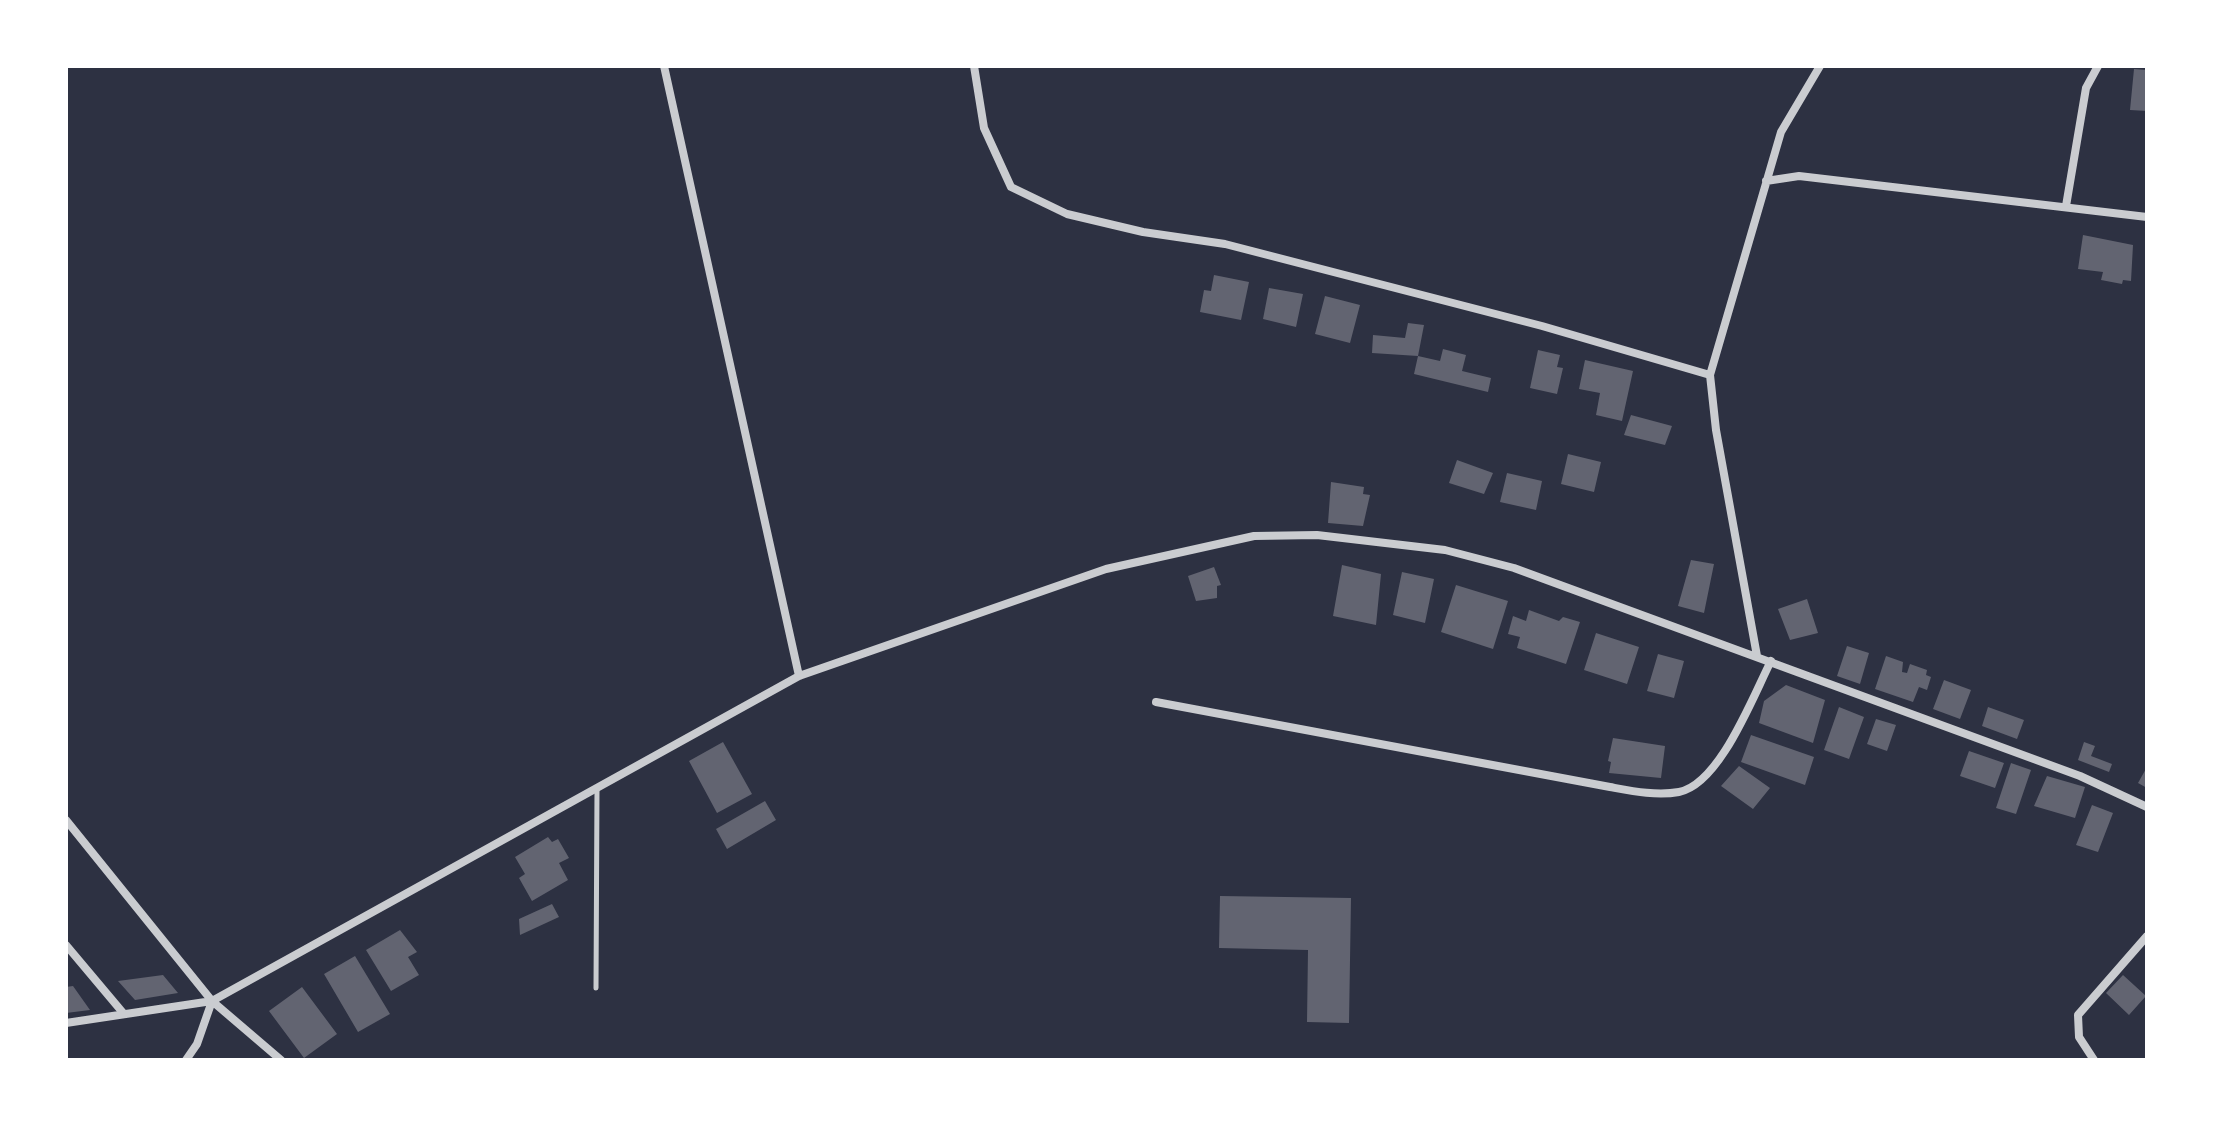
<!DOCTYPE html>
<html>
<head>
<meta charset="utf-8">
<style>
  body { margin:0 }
  #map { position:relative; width:2213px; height:1126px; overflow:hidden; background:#2d3142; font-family:"Golos Text",sans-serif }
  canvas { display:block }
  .frame { position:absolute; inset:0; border:68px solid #fff; pointer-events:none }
</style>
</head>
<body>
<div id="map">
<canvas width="2213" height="1126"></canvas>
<div class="frame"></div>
</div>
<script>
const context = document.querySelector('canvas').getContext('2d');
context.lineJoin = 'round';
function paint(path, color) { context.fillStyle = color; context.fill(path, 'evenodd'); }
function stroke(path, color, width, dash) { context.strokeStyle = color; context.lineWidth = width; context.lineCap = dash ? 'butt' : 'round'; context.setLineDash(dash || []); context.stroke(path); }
const building = new Path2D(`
  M2134,69l13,1v41l-17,-1z
  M2083,235l50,10 -2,36 -8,-1 -1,4 -21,-4 2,-8 -25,-3z
  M1214,275l35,7 -8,38 -41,-8 4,-22 7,1z
  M1269,288l34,6 -7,33 -33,-8z
  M1325,296l35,9 -10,38 -35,-9z
  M1408,323l16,2 -6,31 22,5 3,-12 23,6 -4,16 29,7 -3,14 -74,-18 4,-18 -46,-3 1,-18 32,3z
  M1538,350l22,5 -3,12 6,1 -6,26 -27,-6z
  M1585,360l48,11 -11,50 -26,-6 4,-22 -21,-4z
  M1631,415l41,11 -7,19 -41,-10z
  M1568,454l33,8 -7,30 -33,-8z
  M1457,460l36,13 -9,21 -35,-11z
  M1507,473l35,8 -6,29 -36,-8z
  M1331,482l33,5 -1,7 7,1 -7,31 -35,-3z
  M1691,560l23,4 -10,49 -26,-7z
  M1342,565l39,9 -5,51 -43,-9z
  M1214,567l7,18 -4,1v12l-21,3 -8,-25z
  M1402,572l32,7 -9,44 -32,-8z
  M1456,585l52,16 -15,48 -52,-17z
  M1807,599l11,34 -28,7 -12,-31z
  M1529,610l30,11 4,-4 17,5 -14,42 -49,-16 3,-11 -12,-3 5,-18 13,5z
  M1596,633l43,14 -12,37 -43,-14z
  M1847,646l22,7 -9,31 -23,-8z
  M1658,654l26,7 -10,37 -27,-7z
  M1886,656l17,6 -1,10 5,1 3,-9 17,6 -1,5 5,2 -4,13 -8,-3 -6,15 -38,-13z
  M1944,680l27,10 -11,29 -27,-10z
  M1786,685l39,15 -12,43 -54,-20 5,-22z
  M1839,707l25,10 -15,42 -25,-9z
  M1988,707l36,13 -7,19 -35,-13z
  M1876,719l20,6 -9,26 -20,-7z
  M1751,735l63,22 -9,28 -64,-23z
  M1613,738l52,8 -4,32 -52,-5 2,-11 -3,-1z
  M723,742l29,52 -35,19 -28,-52z
  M2084,742l11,4 -4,10 21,8 -3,8 -31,-12z
  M1969,751l35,12 -9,25 -35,-12z
  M2011,763l20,7 -15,44 -20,-6z
  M1739,766l31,22 -17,21 -32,-23z
  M2147,767v21l-9,-5z
  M2047,776l38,11 -10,31 -41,-12z
  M765,801l11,19 -49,29 -11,-20z
  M2092,805l21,8 -15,39 -22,-7z
  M548,837l4,5 6,-3 11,19 -10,5 9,17 -36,21 -13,-23 6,-4 -10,-17z
  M1220,896l131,2 -2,125 -42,-1 1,-72 -89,-2z
  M552,904l7,13 -39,18 -1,-16z
  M400,930l17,22 -9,5 11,18 -28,16 -25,-41z
  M355,956l35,58 -32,18 -34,-58z
  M163,975l15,18 -43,7 -17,-19z
  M2123,975l23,21 -17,19 -23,-22z
  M73,986l17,24 -24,3v-26z
  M302,987l35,47 -33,24 -35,-47z`);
const service = new Path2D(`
  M596,988l1,-199`);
const minor = new Path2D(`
  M664,66l135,610
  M974,66l10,62 27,59 56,27 76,18 82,12 317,82 168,49
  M1766,181l33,-5 348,41
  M2066,206l20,-118 12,-22
  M1757,656l-41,-226 -6,-55 71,-243 39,-66
  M1156,702l454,85c22,4 46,9 69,5 41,-8 74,-96 92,-131
  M66,820l146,181 69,59
  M66,945l58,69
  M66,1023l146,-22 587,-325 307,-107 148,-33 63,-1 128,15 69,18 566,208 67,31
  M186,1060l11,-16 15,-43
  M2094,1060l-15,-23 -1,-22 69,-79`);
paint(building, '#626471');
stroke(service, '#caccd0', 5);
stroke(minor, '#caccd0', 8);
</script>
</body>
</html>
